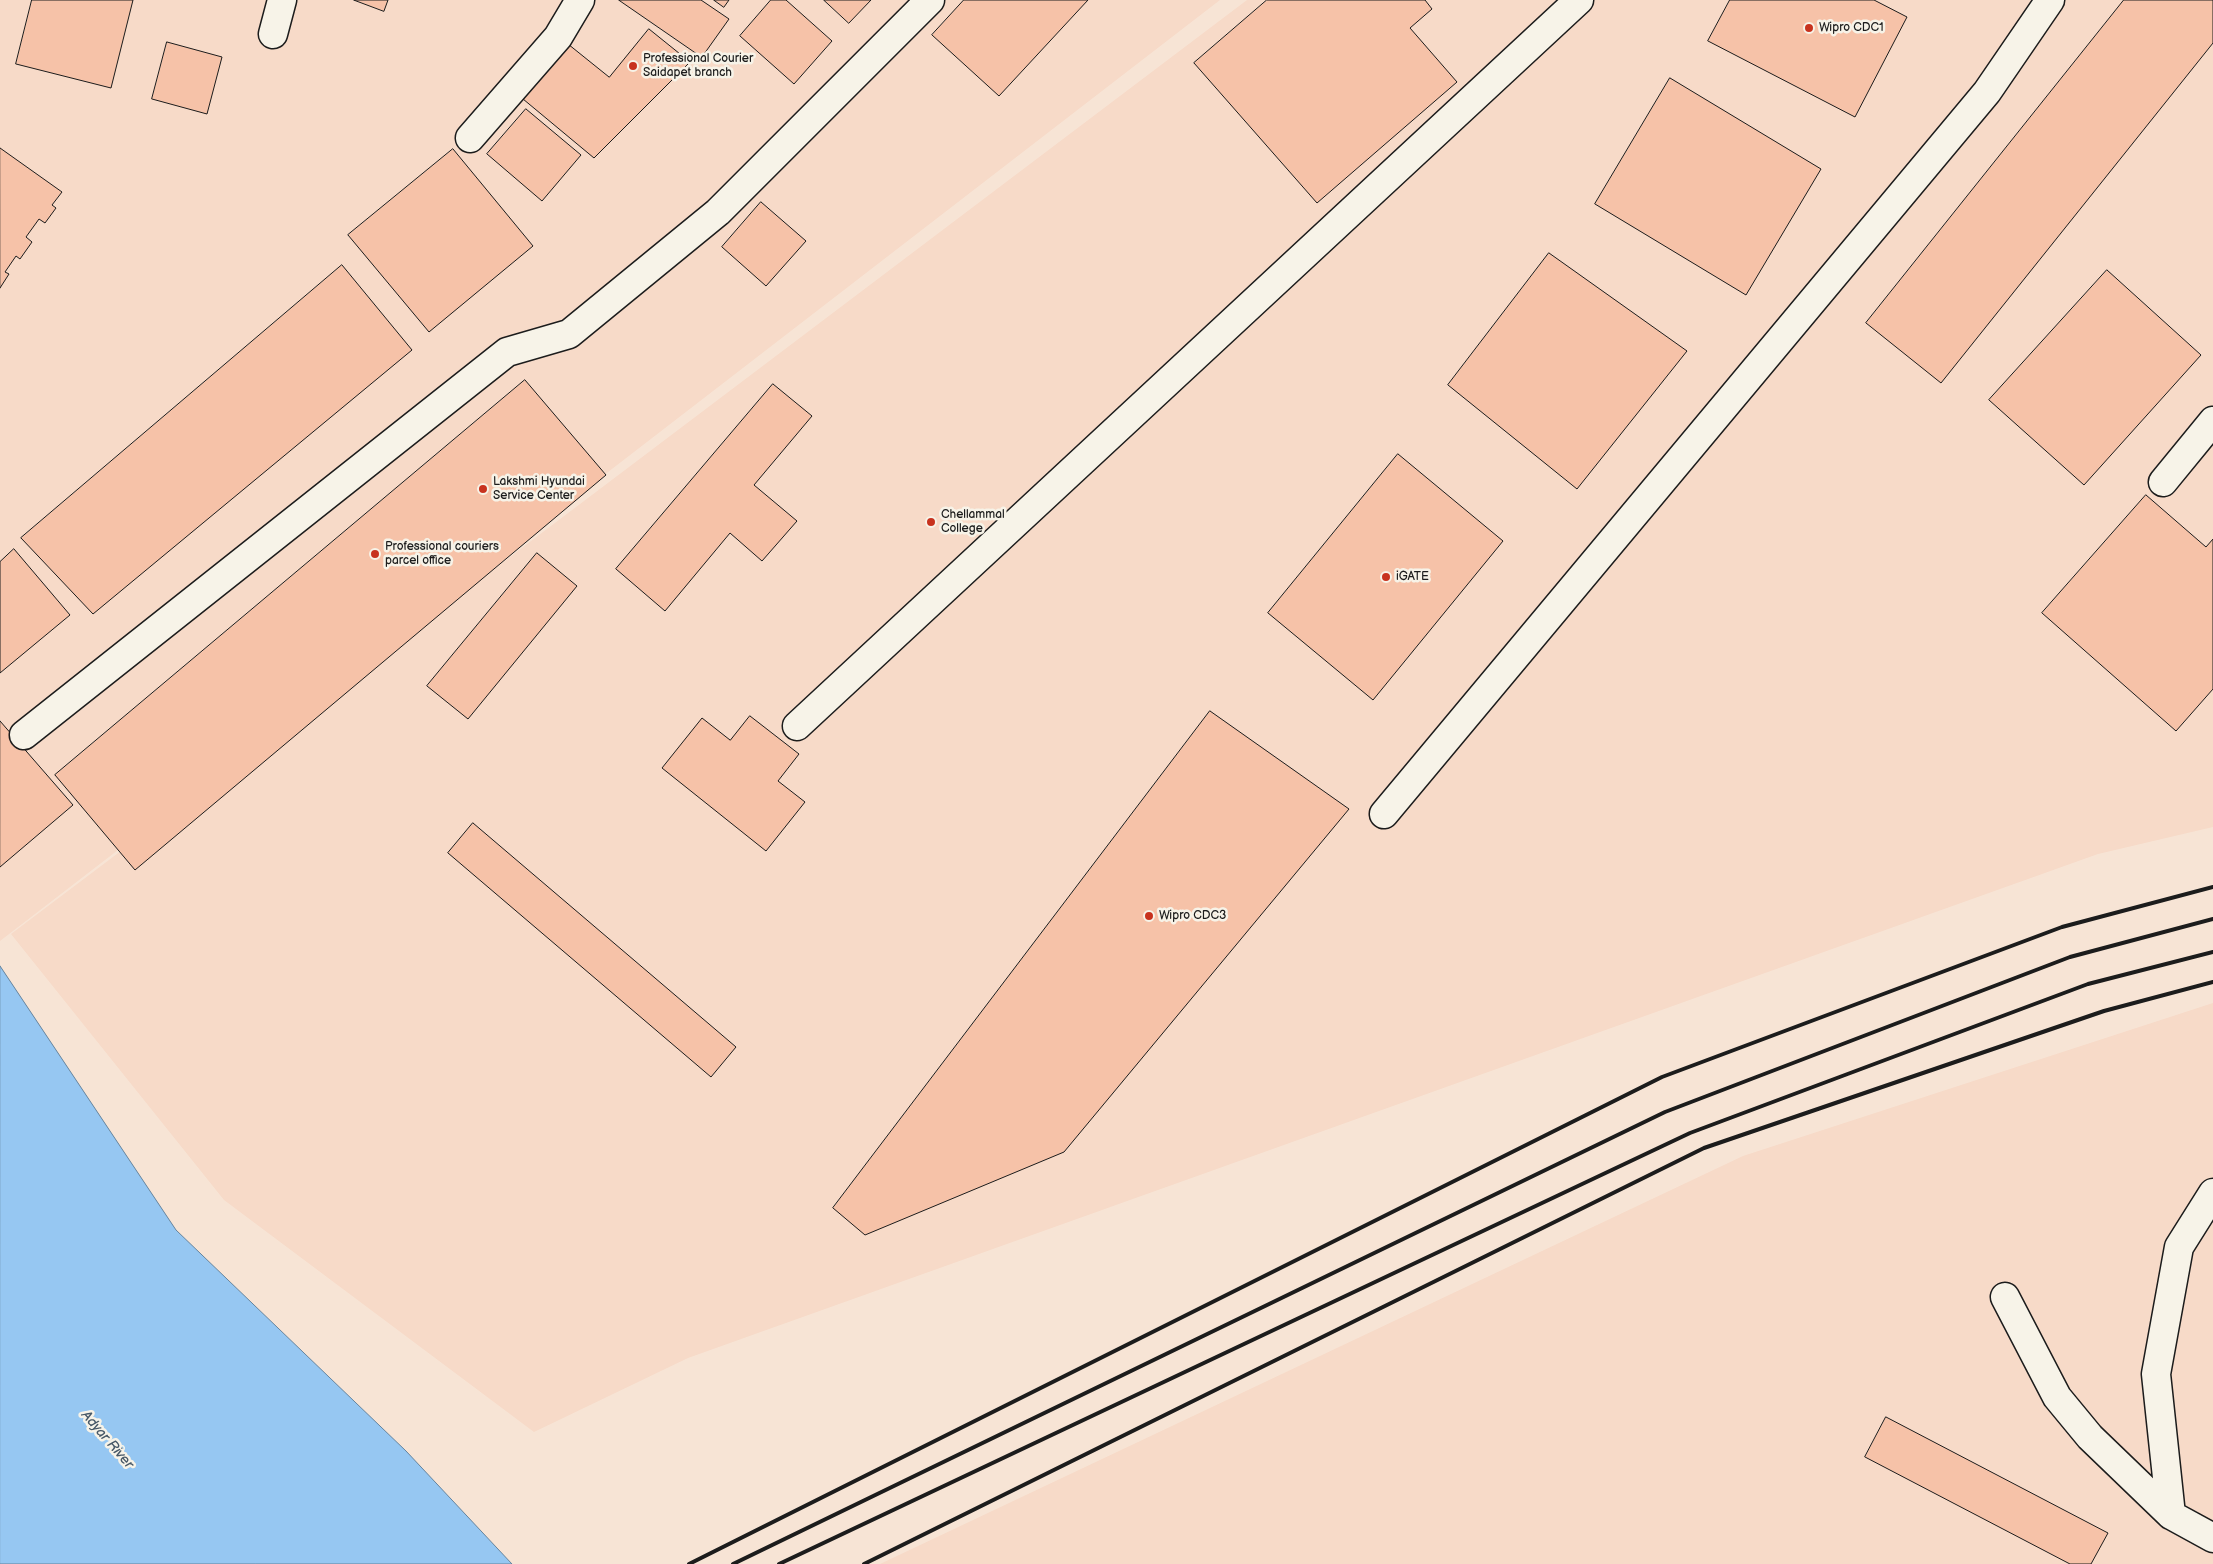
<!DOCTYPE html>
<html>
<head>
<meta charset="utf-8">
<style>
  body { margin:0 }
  canvas { display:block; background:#f7e4d5 }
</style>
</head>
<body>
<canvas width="2213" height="1564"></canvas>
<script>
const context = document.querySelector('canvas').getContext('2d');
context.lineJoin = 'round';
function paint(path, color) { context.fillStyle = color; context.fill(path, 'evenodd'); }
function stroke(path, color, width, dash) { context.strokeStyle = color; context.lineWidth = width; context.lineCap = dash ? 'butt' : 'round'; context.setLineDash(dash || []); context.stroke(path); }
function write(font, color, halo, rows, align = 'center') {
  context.font = font + ' "Balsamiq Sans",sans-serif'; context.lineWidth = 5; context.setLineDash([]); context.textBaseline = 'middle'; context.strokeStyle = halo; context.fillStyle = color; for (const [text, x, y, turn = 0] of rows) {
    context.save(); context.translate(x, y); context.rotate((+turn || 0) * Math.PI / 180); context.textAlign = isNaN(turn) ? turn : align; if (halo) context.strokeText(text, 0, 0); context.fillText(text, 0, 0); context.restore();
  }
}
const built = new Path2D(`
  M0,0h1220l-1220,941z
  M1247,0h966v827l-115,27 -1410,504 -154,74 -310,-232 -213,-266z
  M2213,1003v561h-1333l863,-408z`);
const water = new Path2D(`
  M0,966l176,264 230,221 106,113h-512z`);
const building = new Path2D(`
  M32,0h101l-22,88 -95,-24z
  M354,0h34l-4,11z
  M619,0h82l28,19 -27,38z
  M714,0h15l-5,7z
  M771,0h15l46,41 -38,43 -54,-48z
  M824,0h47l-22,23z
  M964,0h124l-89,96 -67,-61z
  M1267,0h158l7,9 -22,19 47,54 -140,121 -123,-140z
  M1730,0h144l33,17 -52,100 -147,-76z
  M2124,0h89v43l-272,340 -75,-60z
  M649,29l41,33 -96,96 -77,-64 46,-54 46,37z
  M167,42l55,15 -15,57 -55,-15z
  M1670,78l151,91 -75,126 -151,-91z
  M526,109l55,46 -39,46 -55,-47z
  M0,148l62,44 -10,13 4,3 -11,15 -6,-4 -13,18 6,5 -12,17 -4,-3 -11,16 4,2 -9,14z
  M453,149l80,97 -104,86 -81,-97z
  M761,202l45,39 -40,45 -44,-39z
  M1549,253l138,98 -110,138 -129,-104z
  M342,265l70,85 -319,264 -72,-76z
  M2107,270l94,85 -117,130 -95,-85z
  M525,380l81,95 -471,395 -80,-95z
  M773,384l39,32 -58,69 43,36 -35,40 -32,-28 -65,78 -49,-42z
  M1398,454l105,87 -130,159 -105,-87z
  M2146,495l60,52 7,-8v150l-37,42 -134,-118z
  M14,549l56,66 -70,58v-111z
  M537,553l40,33 -109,133 -41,-33z
  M1210,711l139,98 -285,343 -199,83 -32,-27z
  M750,716l49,38 -21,27 27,21 -39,49 -104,-83 40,-50 28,22z
  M0,721l73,84 -73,62z
  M473,823l263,224 -25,30 -263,-224z
  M1886,1417l222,116 -17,31h-21l-205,-107z`);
const minor = new Path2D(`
  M273,34l9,-34
  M470,138l88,-101 22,-37
  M2163,482l50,-61
  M797,726l782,-726
  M24,735l483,-383 62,-18 149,-122 212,-212
  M1384,814l603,-722 63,-92
  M2213,1193l-34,54 -23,127 15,141 42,23
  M2005,1297l52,100 33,40 81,78`);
const rail = new Path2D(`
  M689,1564l973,-487 400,-150 151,-40
  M733,1564l932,-452 405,-155 143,-38
  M779,1564l911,-431 398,-149 125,-32
  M864,1564l840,-416 400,-137 109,-29`);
const markers = [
  [1809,28,5,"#c8321e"],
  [633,66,5,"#c8321e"],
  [483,489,5,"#c8321e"],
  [931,522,5,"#c8321e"],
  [375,554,5,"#c8321e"],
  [1386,577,5,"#c8321e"],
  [1149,916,5,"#c8321e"]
];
const poiNames = [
  ["Wipro CDC1",1819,28],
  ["Professional Courier",643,59],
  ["Saidapet branch",643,73],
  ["Lakshmi Hyundai",493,482],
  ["Service Center",493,496],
  ["Chellammal",941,515],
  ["College",941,529],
  ["Professional couriers",385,547],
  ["parcel office",385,561],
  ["iGATE",1396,577],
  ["Wipro CDC3",1159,916]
];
const waterNames = [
  ["Adyar River",107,1440,49]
];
paint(built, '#f7dac8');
paint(water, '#96c7f2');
stroke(water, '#65839c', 1);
paint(building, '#f6c2a8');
stroke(building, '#1c1c1c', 1);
stroke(minor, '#1c1c1c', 31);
stroke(minor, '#f7f3e8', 28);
stroke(rail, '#1c1c1c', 4);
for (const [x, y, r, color] of markers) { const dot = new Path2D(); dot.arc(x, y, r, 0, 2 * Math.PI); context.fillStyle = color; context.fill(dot); stroke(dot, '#f7f3e8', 2); }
write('12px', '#1c1c1c', '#f7f3e8', poiNames, 'left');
write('italic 14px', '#475867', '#f7f3e8', waterNames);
</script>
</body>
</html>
